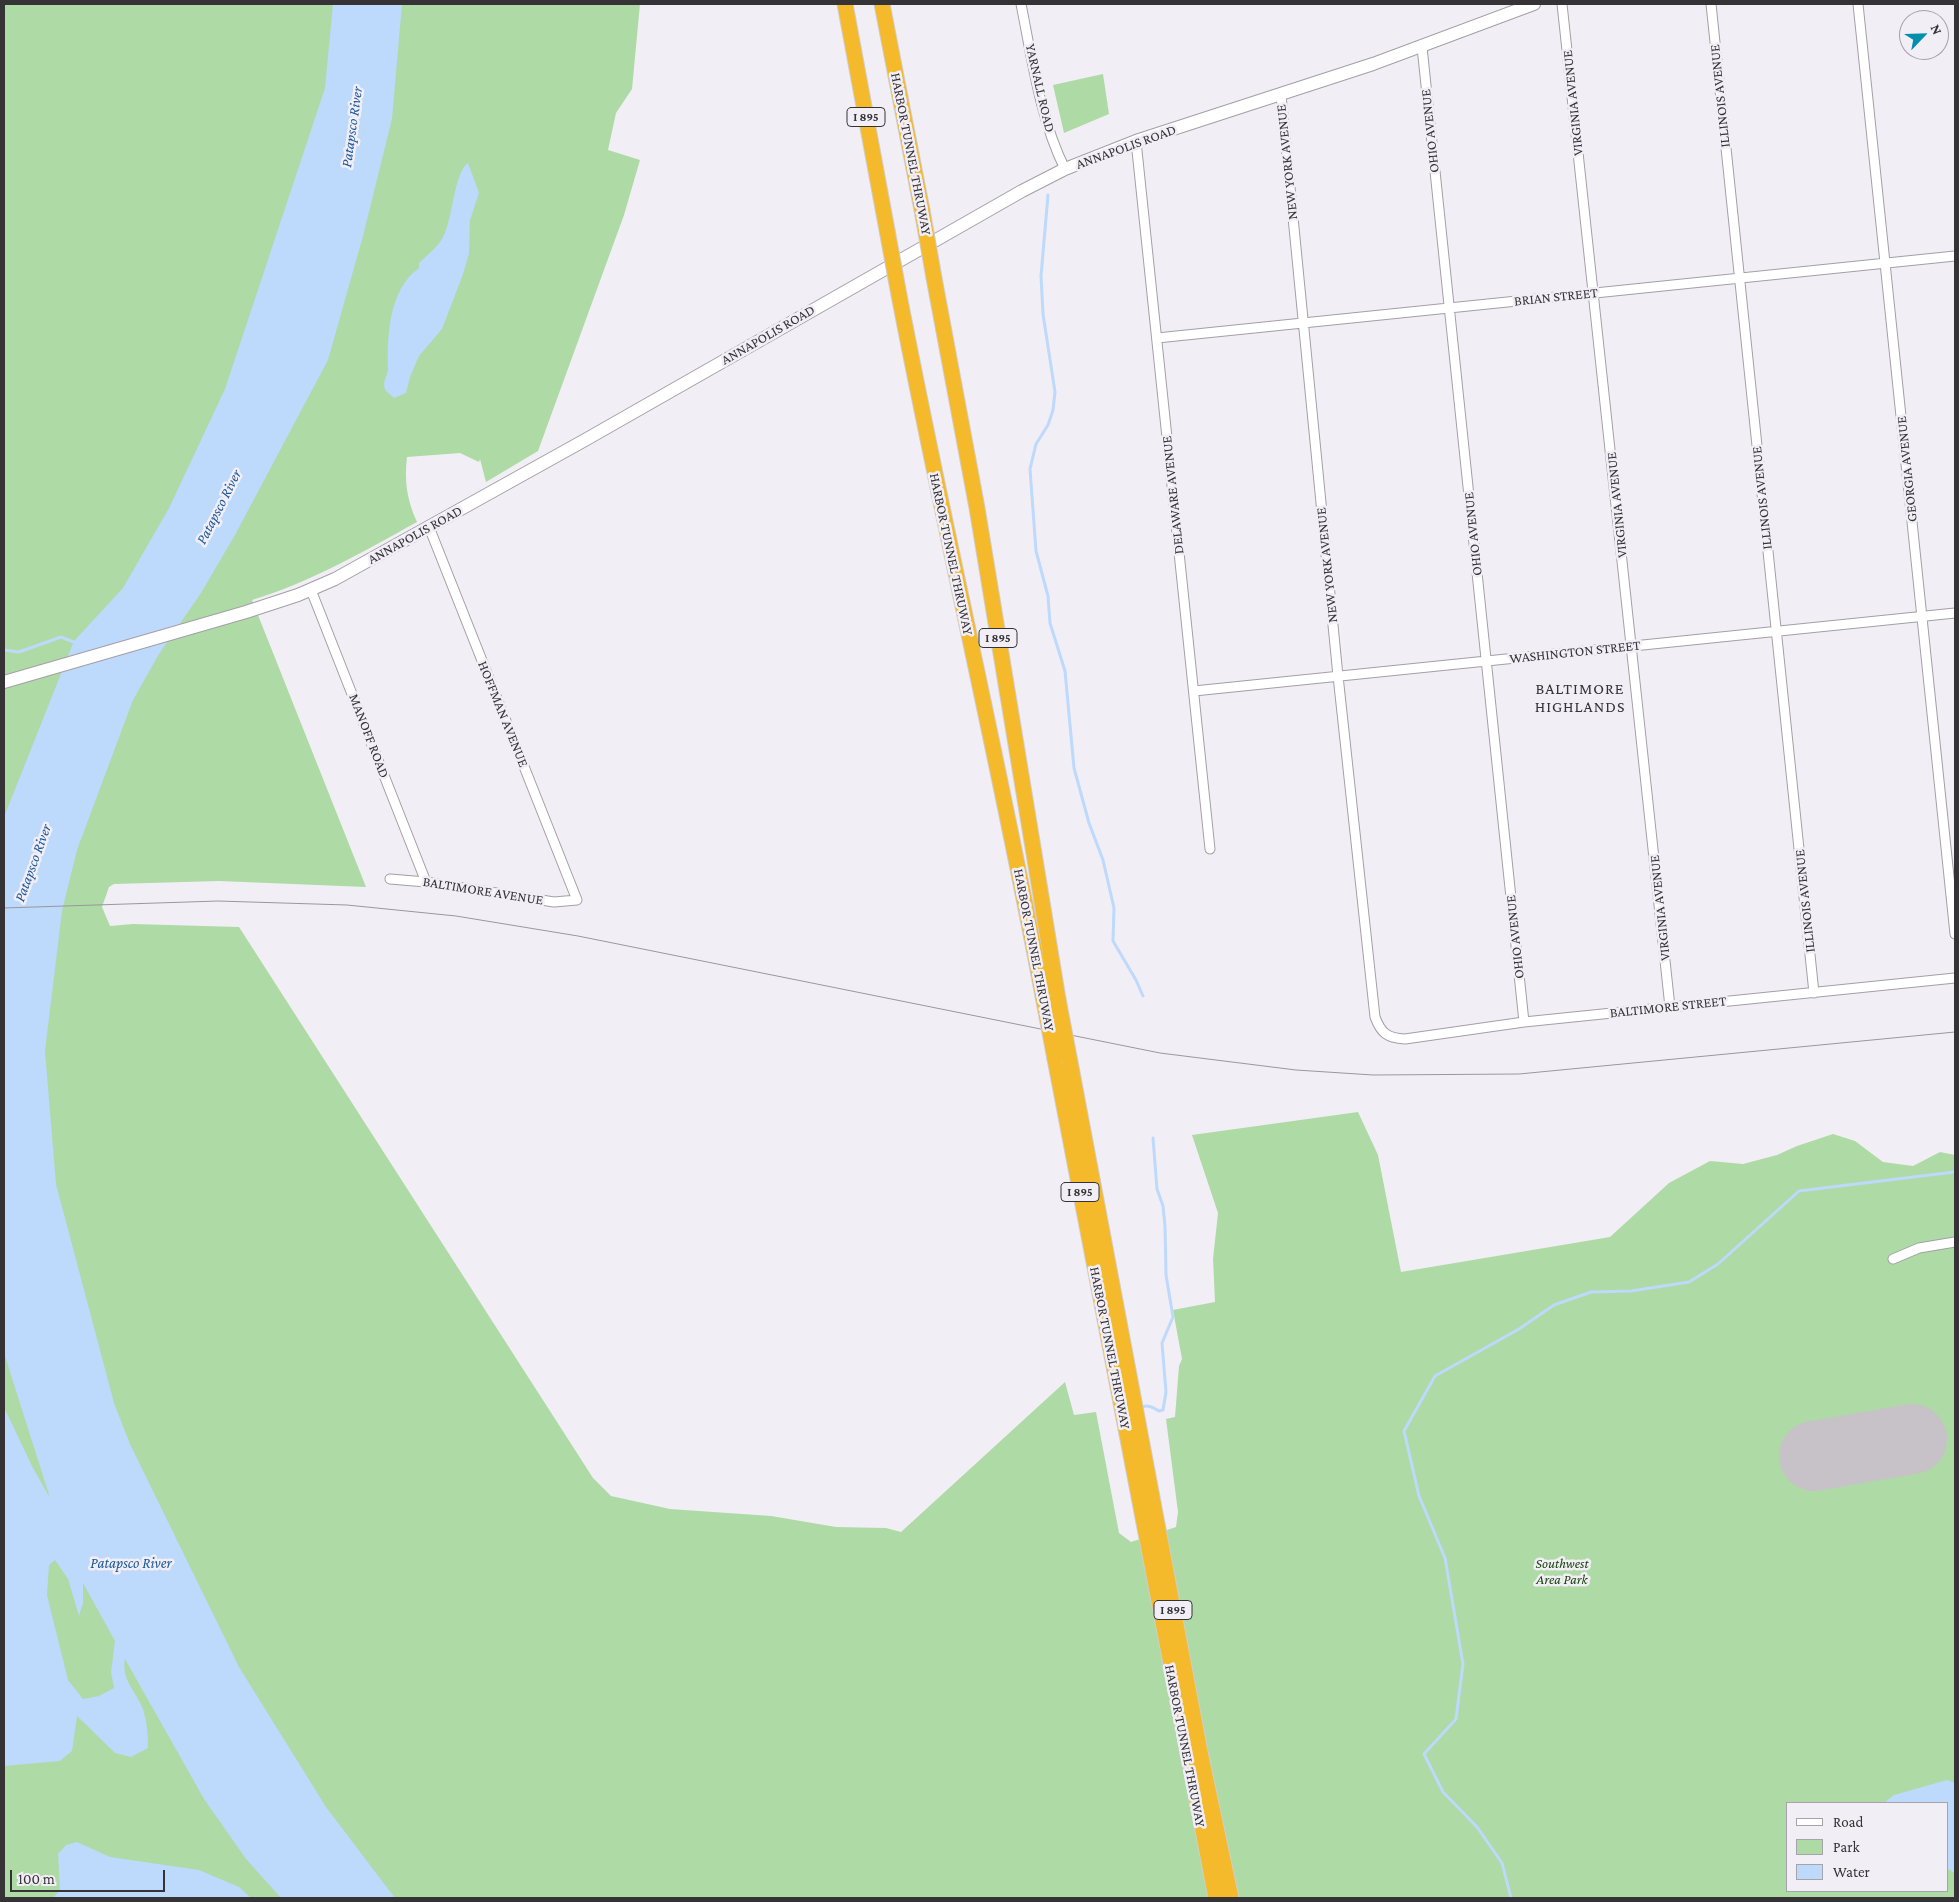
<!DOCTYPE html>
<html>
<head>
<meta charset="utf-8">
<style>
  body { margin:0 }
  #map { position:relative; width:1959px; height:1902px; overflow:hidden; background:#f2eef5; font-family:"Crimson Pro",serif }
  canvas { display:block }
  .frame { position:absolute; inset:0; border:5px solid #353336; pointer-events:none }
  .legend { position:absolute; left:1786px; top:1802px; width:162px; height:90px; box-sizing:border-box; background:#f2eef5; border:1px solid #a6a3a9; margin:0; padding:6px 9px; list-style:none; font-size:15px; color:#353336 }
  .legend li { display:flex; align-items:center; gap:10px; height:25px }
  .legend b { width:25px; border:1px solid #a6a3a9 }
  .north { position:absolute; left:1899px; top:10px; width:50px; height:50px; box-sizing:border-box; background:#f2eef5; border:1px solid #a6a3a9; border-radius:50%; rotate:66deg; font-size:14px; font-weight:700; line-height:20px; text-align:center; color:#353336 }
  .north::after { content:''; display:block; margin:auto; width:18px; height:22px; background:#038eac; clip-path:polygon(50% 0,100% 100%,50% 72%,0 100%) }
  .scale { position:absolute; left:10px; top:1870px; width:155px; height:22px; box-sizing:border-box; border:2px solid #353336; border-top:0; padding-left:6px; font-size:15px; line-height:18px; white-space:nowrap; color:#353336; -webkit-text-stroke:4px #f2eef5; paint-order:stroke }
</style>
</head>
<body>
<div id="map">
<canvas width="1959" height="1902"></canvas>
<div class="frame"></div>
<ul class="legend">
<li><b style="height:6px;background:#fff"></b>Road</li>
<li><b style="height:14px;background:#aedaa6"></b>Park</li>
<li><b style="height:14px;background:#bdd9fb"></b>Water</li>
</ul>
<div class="north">N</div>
<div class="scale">100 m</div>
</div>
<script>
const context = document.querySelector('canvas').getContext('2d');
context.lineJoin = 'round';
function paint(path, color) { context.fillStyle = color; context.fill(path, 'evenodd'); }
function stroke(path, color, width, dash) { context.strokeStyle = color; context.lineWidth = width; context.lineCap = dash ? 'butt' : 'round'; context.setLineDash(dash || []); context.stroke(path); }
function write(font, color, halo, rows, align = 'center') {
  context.font = font + ' "Crimson Pro",serif'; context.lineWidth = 5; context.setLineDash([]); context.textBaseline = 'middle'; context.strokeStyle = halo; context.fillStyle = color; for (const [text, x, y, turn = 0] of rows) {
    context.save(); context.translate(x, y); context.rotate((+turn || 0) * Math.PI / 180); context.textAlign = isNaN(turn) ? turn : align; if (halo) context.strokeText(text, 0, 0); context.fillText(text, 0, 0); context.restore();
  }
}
const green = new Path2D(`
  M4,4h636l-8,85 -16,24 -8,37 32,10 -16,55 -86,236 -52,31 -6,-23 -1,3 -19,-9 -53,4c-3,24 0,43 10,65 -54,30 -106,60 -165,78l114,287 -147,-6 -105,3 -5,3 -7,20 8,19 23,-2 106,3 354,551 18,18 59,13 101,7 65,11 50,1 15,4 164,-150 9,33 22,-3 23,121 12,9 45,-15 2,-15 -12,-93 9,-2 4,-51 3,-7 -9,-49 42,-8 -2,-43 5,-46 -26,-78 166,-23 20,43 23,117 209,-35 59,-54 41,-22 33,3 34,-9 20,-9 36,-12 22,7 28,21 30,4 27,-14 15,3v743h-1951zM1788,1803h160v88h-160z
  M1103,74l6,40 -45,19 -11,-48z`);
const water = new Path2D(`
  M333,4h69l-10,115 -29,117 -35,124 -93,175 -34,58 -42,61 -26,46 -56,150 -15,61 -17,140 11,133 58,219 16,41 109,223 87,140 69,91h-114l-35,-39 -42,-60 -79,-140c-4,21 11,32 18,50 4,13 5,26 5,39l-17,9 -16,-4 -38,-37 -5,35 -12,10 -56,5v-359l28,59 18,32 -46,-145v-536l70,-176 49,-53 46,-80 56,-119 100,-301zM55,1560l13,19 11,37 4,-13v-20l32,58 -4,31 3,16 -15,8 -16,3 -15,-19 -21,-85 2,-30z
  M468,163l11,30 -9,27 -1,34 -7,23 -20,52 -23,27 -9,21 -4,16 -12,5c-4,-4 -10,-6 -10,-14 0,-5 4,-10 4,-15 -1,-34 1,-80 31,-101v-5c8,-8 19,-16 24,-26 10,-18 11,-65 25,-74z
  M1947,1780l8,3v90l-7,-4v-66h-64l10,-8z
  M77,1842l33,15 89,13 40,17 12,11h-198l7,-8 -2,-36 8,-9z`);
const stream = new Path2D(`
  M1048,195l-7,81 2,38 12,78 -2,18 -5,15 -12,19 -6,25 6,82 12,45 2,27 15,48 9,97 15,55 14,37 11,48 -1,33 23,39 7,16
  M4,650l15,2 42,-15 15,6
  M1140,1408c7,-4 13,-1 19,3l4,-1 3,-18 -4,-49 11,-26 -7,-42 -1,-49 -2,-20 -6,-17 -4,-51
  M1511,1898l-9,-35 -25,-36 -34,-35 -19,-38 32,-35 7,-55 -18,-106 -26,-62 -15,-65 31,-55 84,-47 35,-24 37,-13 40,-1 58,-9 29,-18 81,-73 155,-19`);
const runway = new Path2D(`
  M1814,1456l98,-17`);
const street = new Path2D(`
  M1021,4c11,55 19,115 44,165
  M1562,4l108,1003
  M1711,4l103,989
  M1858,4l97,930
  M1422,47l102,975
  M1281,95l57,581 37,341c6,16 12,21 30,22l119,-17 431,-44
  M1136,141l74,708
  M1157,338l798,-82
  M311,590l115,292
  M1194,691l761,-78
  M390,879l36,3 128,20 23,-2 -148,-373
  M1893,1259l26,-11 36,-6`);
const secondary = new Path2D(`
  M4,682l242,-70 52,-17 37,-16 250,-139 437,-249 43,-22 71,-28 237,-77 161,-60`);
const highway = new Path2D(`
  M845,4l42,226
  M882,4l40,206
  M934,278l43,230 81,491
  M899,295c45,234 100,467 144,701
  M1055,1059l161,839
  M1070,1062l130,690 31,146`);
const tram = new Path2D(`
  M4,908l214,-7 129,4 109,11 122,20 582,117 136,17 77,5 146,-1 436,-42`);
const highwayBridge = new Path2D(`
  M922,210l12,68
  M887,230l12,65
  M1043,996l12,63
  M1058,999l12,63`);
const shields = [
  [866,117,38],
  [998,638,38],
  [1080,1192,38],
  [1173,1610,38]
];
const shieldNames = [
  ["I 895",866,117],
  ["I 895",998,638],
  ["I 895",1080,1192],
  ["I 895",1173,1610]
];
const streetNames = [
  ["YARNALL ROAD",1040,88,77],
  ["ILLINOIS AVENUE",1720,96,-96],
  ["VIRGINIA AVENUE",1573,103,-96],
  ["OHIO AVENUE",1430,131,-96],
  ["ANNAPOLIS ROAD",1126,147,-20],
  ["HARBOR TUNNEL THRUWAY",911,154,79],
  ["NEW YORK AVENUE",1287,162,-96],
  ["BRIAN STREET",1556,297,-6],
  ["ANNAPOLIS ROAD",768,335,-30],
  ["GEORGIA AVENUE",1907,469,-96],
  ["DELAWARE AVENUE",1173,495,-96],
  ["ILLINOIS AVENUE",1762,498,-96],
  ["VIRGINIA AVENUE",1617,505,-96],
  ["OHIO AVENUE",1473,534,-96],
  ["ANNAPOLIS ROAD",415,535,-29],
  ["HARBOR TUNNEL THRUWAY",951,554,78],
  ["NEW YORK AVENUE",1327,565,-96],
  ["WASHINGTON STREET",1575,652,-6],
  ["HOFFMAN AVENUE",503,714,68],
  ["MANOFF ROAD",369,736,69],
  ["BALTIMORE AVENUE",483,891,9],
  ["ILLINOIS AVENUE",1805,901,-96],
  ["VIRGINIA AVENUE",1660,908,-96],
  ["OHIO AVENUE",1515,937,-96],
  ["HARBOR TUNNEL THRUWAY",1034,950,79],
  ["BALTIMORE STREET",1668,1007,-6],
  ["HARBOR TUNNEL THRUWAY",1110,1348,79],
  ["HARBOR TUNNEL THRUWAY",1185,1746,79]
];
const parkNames = [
  ["Southwest",1562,1564],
  ["Area Park",1562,1580]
];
const waterNames = [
  ["Patapsco River",352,127,-82],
  ["Patapsco River",219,507,-63],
  ["Patapsco River",33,863,-70],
  ["Patapsco River",131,1563]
];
const quarterNames = [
  ["BALTIMORE",1580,689],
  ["HIGHLANDS",1580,707]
];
paint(green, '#aedaa6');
paint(water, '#bdd9fb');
stroke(stream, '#bdd9fb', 3);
stroke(runway, '#c6c2c8', 70);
stroke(street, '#a39fa6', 11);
stroke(secondary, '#a39fa6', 14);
stroke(highway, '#cfcecf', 17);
stroke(street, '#fff', 9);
stroke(secondary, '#fff', 12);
stroke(highway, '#f5b92c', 15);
stroke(tram, '#9a979c', 1);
stroke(highwayBridge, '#cfcecf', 17, []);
stroke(highwayBridge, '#f5b92c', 15);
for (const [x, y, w] of shields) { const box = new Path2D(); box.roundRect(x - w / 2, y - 9.5, w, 19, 4); context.fillStyle = '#f2eef5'; context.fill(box); stroke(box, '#353336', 1); }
write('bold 12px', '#353336', null, shieldNames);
write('14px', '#353336', '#f2eef5', streetNames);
write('italic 14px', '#16440c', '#f2eef5', parkNames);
write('italic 15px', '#1a589a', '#f2eef5', waterNames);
context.letterSpacing = '1px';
write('16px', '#353336', '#f2eef5', quarterNames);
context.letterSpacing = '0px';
</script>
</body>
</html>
